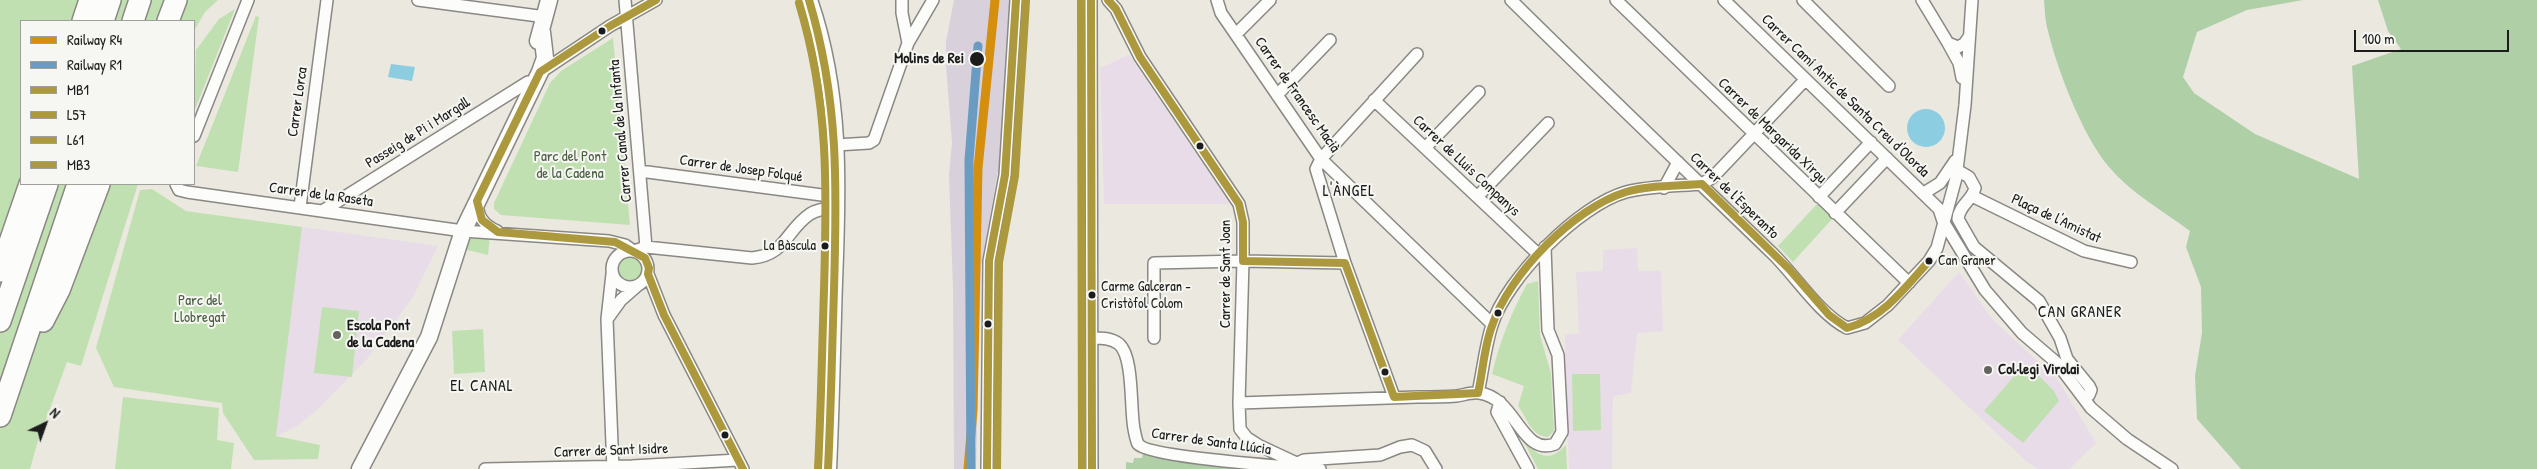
<!DOCTYPE html>
<html>
<head>
<meta charset="utf-8">
<style>
  body { margin:0 }
  #map { position:relative; width:2537px; height:469px; overflow:hidden; background:#ebe8df; font-family:"Patrick Hand",sans-serif }
  canvas { display:block }
  .legend { position:absolute; left:20px; top:20px; width:175px; height:165px; box-sizing:border-box; background:#f6f6f2; border:1px solid #9f9f9c; margin:0; padding:6px 9px; list-style:none; font-size:15px; color:#1c1c1c }
  .legend li { display:flex; align-items:center; gap:10px; height:25px }
  .legend b { width:25px; border:1px solid #9f9f9c }
  .north { position:absolute; left:20px; top:399px; width:50px; height:50px; -webkit-text-stroke:4px #f6f6f2; paint-order:stroke; rotate:42deg; font-size:14px; font-weight:700; line-height:20px; text-align:center; color:#1c1c1c }
  .north::after { content:''; display:block; margin:auto; width:18px; height:22px; background:#1c1c1c; clip-path:polygon(50% 0,100% 100%,50% 72%,0 100%) }
  .scale { position:absolute; left:2354px; top:30px; width:155px; height:22px; box-sizing:border-box; border:2px solid #1c1c1c; border-top:0; padding-left:6px; font-size:15px; line-height:18px; white-space:nowrap; color:#1c1c1c; -webkit-text-stroke:4px #f6f6f2; paint-order:stroke }
</style>
</head>
<body>
<div id="map">
<canvas width="2537" height="469"></canvas>
<ul class="legend">
<li><b style="height:6px;background:#d58f0f"></b>Railway R4</li>
<li><b style="height:6px;background:#6a9cc2"></b>Railway R1</li>
<li><b style="height:6px;background:#ac983d"></b>MB1</li>
<li><b style="height:6px;background:#ac983d"></b>L57</li>
<li><b style="height:6px;background:#ac983d"></b>L61</li>
<li><b style="height:6px;background:#ac983d"></b>MB3</li>
</ul>
<div class="north">N</div>
<div class="scale">100 m</div>
</div>
<script>
const context = document.querySelector('canvas').getContext('2d');
context.lineJoin = 'round';
function paint(path, color) { context.fillStyle = color; context.fill(path, 'evenodd'); }
function stroke(path, color, width, dash) { context.strokeStyle = color; context.lineWidth = width; context.lineCap = dash ? 'butt' : 'round'; context.setLineDash(dash || []); context.stroke(path); }
function write(font, color, halo, rows, align = 'center') {
  context.font = font + ' "Patrick Hand",sans-serif'; context.lineWidth = 4; context.setLineDash([]); context.textBaseline = 'middle'; context.strokeStyle = halo; context.fillStyle = color; for (const [text, x, y, turn = 0] of rows) {
    context.save(); context.translate(x, y); context.rotate((+turn || 0) * Math.PI / 180); context.textAlign = isNaN(turn) ? turn : align; if (halo) context.strokeText(text, 0, 0); context.fillText(text, 0, 0); context.restore();
  }
}
const built = new Path2D(`
  M1129,55l101,149h-126l-4,-136z
  M302,227l136,19 -25,51 -47,63 -48,49 -21,17 -22,11z
  M1637,248l1,23h23l2,60 -26,2 -6,60 -18,3 -1,73h-43l-4,-134 14,-2 -3,-61 27,-1v-21z
  M1959,272l33,47 66,61 38,63 -27,26h-31l-11,-7 -129,-122z`);
const industrial = new Path2D(`
  M954,0h58l-12,159 -19,109 -5,201h-22l-1,-181 -4,-113 3,-32 -6,-78v-23z`);
const green = new Path2D(`
  M0,0h218l-13,12 -11,19v-10h-173v163h117l-57,182 -14,-4 -30,82 -7,25h-30z
  M235,9l-41,103 2,-62 23,-31z
  M256,16l3,1 -21,155 -42,-6z
  M613,38l17,187 -129,-10 -7,-6v-6l56,-120 11,-12z
  M152,189l34,22 116,16 -26,209 44,9 -2,14 -64,1 -31,-47 -1,-10 -108,-16 -18,-39 44,-158z
  M1818,203l15,15 -40,44 -15,-16z
  M476,235l14,1 -2,19 -25,-6 7,-11z
  M617 269a13 13 0 1 1 26 0a13 13 0 1 1-26 0Z
  M1538,281l2,54 11,39 3,57 -6,6c-18,-1 -21,-20 -30,-31l6,-20 -32,-12c8,-33 19,-61 35,-90z
  M322,307l37,4 -7,66 -38,-4z
  M483,329l2,43 -31,2 -2,-43z
  M2028,365l26,26 5,10 -36,42 -39,-32 38,-44z
  M1572,374h28l1,56 -28,1z
  M123,397l96,11 -2,32 17,3 -3,26h-116z
  M1525,444c16,13 25,18 41,1l1,24h-29z`);
const forest = new Path2D(`
  M2044,0h259l-56,10 -50,22 -14,45 11,16 61,41 104,45 -7,-113 49,-17 -13,-18 -10,-31h159v469h-296l-44,-50 -2,-43 7,-43 -1,-46 -15,-40 4,-16c-27,-20 -59,-38 -81,-64 -26,-30 -52,-98 -61,-136 -3,-10 -3,-21 -4,-31z
  M1143,453l9,4 92,12h-118v-7l7,1 1,-5h8z`);
const water = new Path2D(`
  M391,64l24,3 -3,14 -24,-4z
  M1907 128a19 19 0 1 1 38 0a19 19 0 1 1-38 0Z`);
const street = new Path2D(`
  M418,0l128,17
  M625,0l21,247 -12,4
  M902,0v13l6,30
  M1091,0l1,469
  M1108,0l8,9 24,48 99,147 4,18v39l-4,142 1,26 7,9 11,7 47,22 15,2
  M1217,0l4,13 100,146 171,165
  M1511,0c86,85 174,169 261,253 23,22 47,61 75,75l18,-5 23,-18 41,-44 8,-13 19,-70 9,-73 7,-105
  M1616,0l293,283
  M1724,0l215,209 4,12 42,69 37,43 35,30 34,45 36,31 45,30
  M1803,0l86,86
  M1922,0l26,43 10,4 6,-3 5,-7
  M1236,34l34,-34
  M1948,43l11,20 3,15
  M541,72l69,-46 46,-26
  M1277,95l53,-55
  M1374,100l164,154
  M194,136l54,-136
  M836,145l33,-2 5,-3 34,-97 25,-43
  M1425,148l54,-56
  M1957,170l12,7 6,11c-3,13 -16,17 -17,31l16,28 65,54 21,37 7,21 22,27 2,4 -2,5 -5,3
  M640,171l197,26
  M176,184l3,6 8,2 276,39 146,10 16,4 7,5
  M1664,188l14,-26
  M1924,193l16,-10 15,-22
  M1478,196l70,-73
  M1972,196l112,55 47,11
  M1819,197l52,-55
  M477,201c0,15 6,24 20,30
  M300,207l27,-207
  M324,210l204,-128
  M1835,213l52,-55
  M646,247l106,11c34,-3 34,-28 58,-44 8,-5 18,-6 27,-7
  M612 269a18 18 0 1 1 36 0a18 18 0 1 1-36 0Z
  M612,274l-5,45 6,150
  M648,274l16,41 79,154
  M608,318l13,-18 16,-14
  M1093,338c9,0 18,0 26,6 15,13 11,65 15,85 1,5 2,11 4,15 9,12 129,21 151,23l15,-7 76,-5 20,-8 12,-2 13,6 11,18
  M1154,338v-75l89,-2 102,2
  M1478,393c5,-23 7,-46 14,-68 14,-46 87,-120 134,-133 24,-6 52,-6 76,-8l11,-7 92,-97
  M1394,397l-49,-134 -29,-94 5,-10 96,-105
  M1500,402l-3,10 31,57
  M1239,403c60,-2 120,-4 179,-6 13,0 26,0 38,-1 8,-1 16,-4 23,-3 37,4 42,64 76,51l7,-12 -4,-77 -10,-25 -3,-83
  M485,469l147,-3 106,-6
  M987,469l2,-208 16,-86 11,-175`);
const secondary = new Path2D(`
  M809,0c32,92 29,186 25,282 -2,63 -3,125 -6,187
  M538,41l11,-41
  M360,469l69,-132 34,-106 77,-159 5,-14 -3,-26`);
const highway = new Path2D(`
  M83,21l7,-21
  M103,21l7,-21
  M133,21l7,-21
  M168,21l8,-21
  M0,271l30,-87
  M0,321l47,-137
  M43,321l16,-31 40,-106
  M0,416l78,-232`);
const bus1 = new Path2D(`
  M656,0l-46,26 -70,46 -63,129 5,19 16,12 117,10 30,16 4,10 -1,6 16,41 79,154
  M1091,0l1,469
  M1108,0l8,9 24,48 99,147 4,18v39l102,2 49,134 84,-4c5,-22 6,-46 14,-67 17,-52 82,-118 134,-134 24,-7 51,-6 76,-8l87,85 40,46 18,13c36,-10 58,-40 82,-67
  M987,469l2,-208 16,-86 11,-175`);
const bus2 = new Path2D(`
  M809,0c30,100 28,187 25,290 -2,60 -3,119 -6,179`);
const bus3 = new Path2D(`
  M799,3c30,99 28,185 25,287 -2,59 -3,119 -6,179`);
const bus4 = new Path2D(`
  M1081,0l1,469
  M997,469l2,-207 16,-86 11,-175`);
const rail1 = new Path2D(`
  M968,469l5,-59 5,-242 17,-168`);
const rail2 = new Path2D(`
  M971,469l-2,-309 9,-114`);
const markers = [
  [602,31,4.5,"#1c1c1c"],
  [977,59,8,"#1c1c1c"],
  [1200,146,4.5,"#1c1c1c"],
  [825,246,4.5,"#1c1c1c"],
  [1929,261,4.5,"#1c1c1c"],
  [1092,295,4.5,"#1c1c1c"],
  [1498,313,4.5,"#1c1c1c"],
  [988,324,4.5,"#1c1c1c"],
  [337,335,5,"#646360"],
  [1988,370,5,"#646360"],
  [1385,372,4.5,"#1c1c1c"],
  [725,435,4.5,"#1c1c1c"]
];
const busNames = [
  ["La Bàscula",816,246,"right"],
  ["Can Graner",1938,261],
  ["Carme Galceran -",1101,287],
  ["Cristòfol Colom",1101,304]
];
const stopNames = [
  ["Molins de Rei",964,59]
];
const streetNames = [
  ["Carrer de Francesc Macià",1297,95,55],
  ["Carrer Camí Antic de Santa Creu d'Olorda",1845,96,44],
  ["Carrer Lorca",298,102,-82],
  ["Carrer Canal de la Infanta",621,131,-95],
  ["Carrer de Margarida Xirgu",1772,131,44],
  ["Passeig de Pi i Margall",418,133,-32],
  ["Carrer de Lluis Companys",1466,166,43],
  ["Carrer de Josep Folqué",741,169,8],
  ["Carrer de la Raseta",321,195,8],
  ["Carrer de l'Esperanto",1734,196,44],
  ["Plaça de l'Amistat",2056,219,25],
  ["Carrer de Sant Joan",1226,274,-90],
  ["Carrer de Santa Llúcia",1211,442,8],
  ["Carrer de Sant Isidre",611,451,-2]
];
const parkNames = [
  ["Parc del Pont",570,157],
  ["de la Cadena",570,174],
  ["Parc del",200,301],
  ["Llobregat",200,318]
];
const poiNames = [
  ["Escola Pont",347,326],
  ["de la Cadena",347,343],
  ["Col·legi Virolai",1998,370]
];
const neighbourhoodNames = [
  ["L'ÀNGEL",1349,192],
  ["CAN GRANER",2080,313],
  ["EL CANAL",482,387]
];
paint(built, '#e8dce8');
paint(industrial, '#d8d1db');
paint(green, '#c1e0b2');
paint(forest, '#afcfa7');
paint(water, '#8dcde2');
stroke(street, '#8a8884', 14);
stroke(secondary, '#8a8884', 19);
stroke(highway, '#8a8884', 24);
stroke(street, '#fcfcfa', 11);
stroke(secondary, '#fcfcfa', 16);
stroke(highway, '#fcfcfa', 21);
stroke(bus1, '#ac983d', 8);
stroke(bus2, '#ac983d', 8);
stroke(bus3, '#ac983d', 8);
stroke(bus4, '#ac983d', 8);
stroke(rail1, '#d58f0f', 9);
stroke(rail2, '#6a9cc2', 9);
for (const [x, y, r, color] of markers) { const dot = new Path2D(); dot.arc(x, y, r, 0, 2 * Math.PI); context.fillStyle = color; context.fill(dot); stroke(dot, '#f6f6f2', 2); }
write('14px', '#1c1c1c', '#f6f6f2', busNames, 'left');
write('bold 15px', '#1c1c1c', '#f6f6f2', stopNames, 'right');
write('15px', '#1c1c1c', '#f6f6f2', streetNames);
write('15px', '#4a5e44', '#f6f6f2', parkNames);
write('bold 15px', '#1c1c1c', '#f6f6f2', poiNames, 'left');
context.letterSpacing = '1px';
write('16px', '#1c1c1c', '#f6f6f2', neighbourhoodNames);
context.letterSpacing = '0px';
</script>
</body>
</html>
